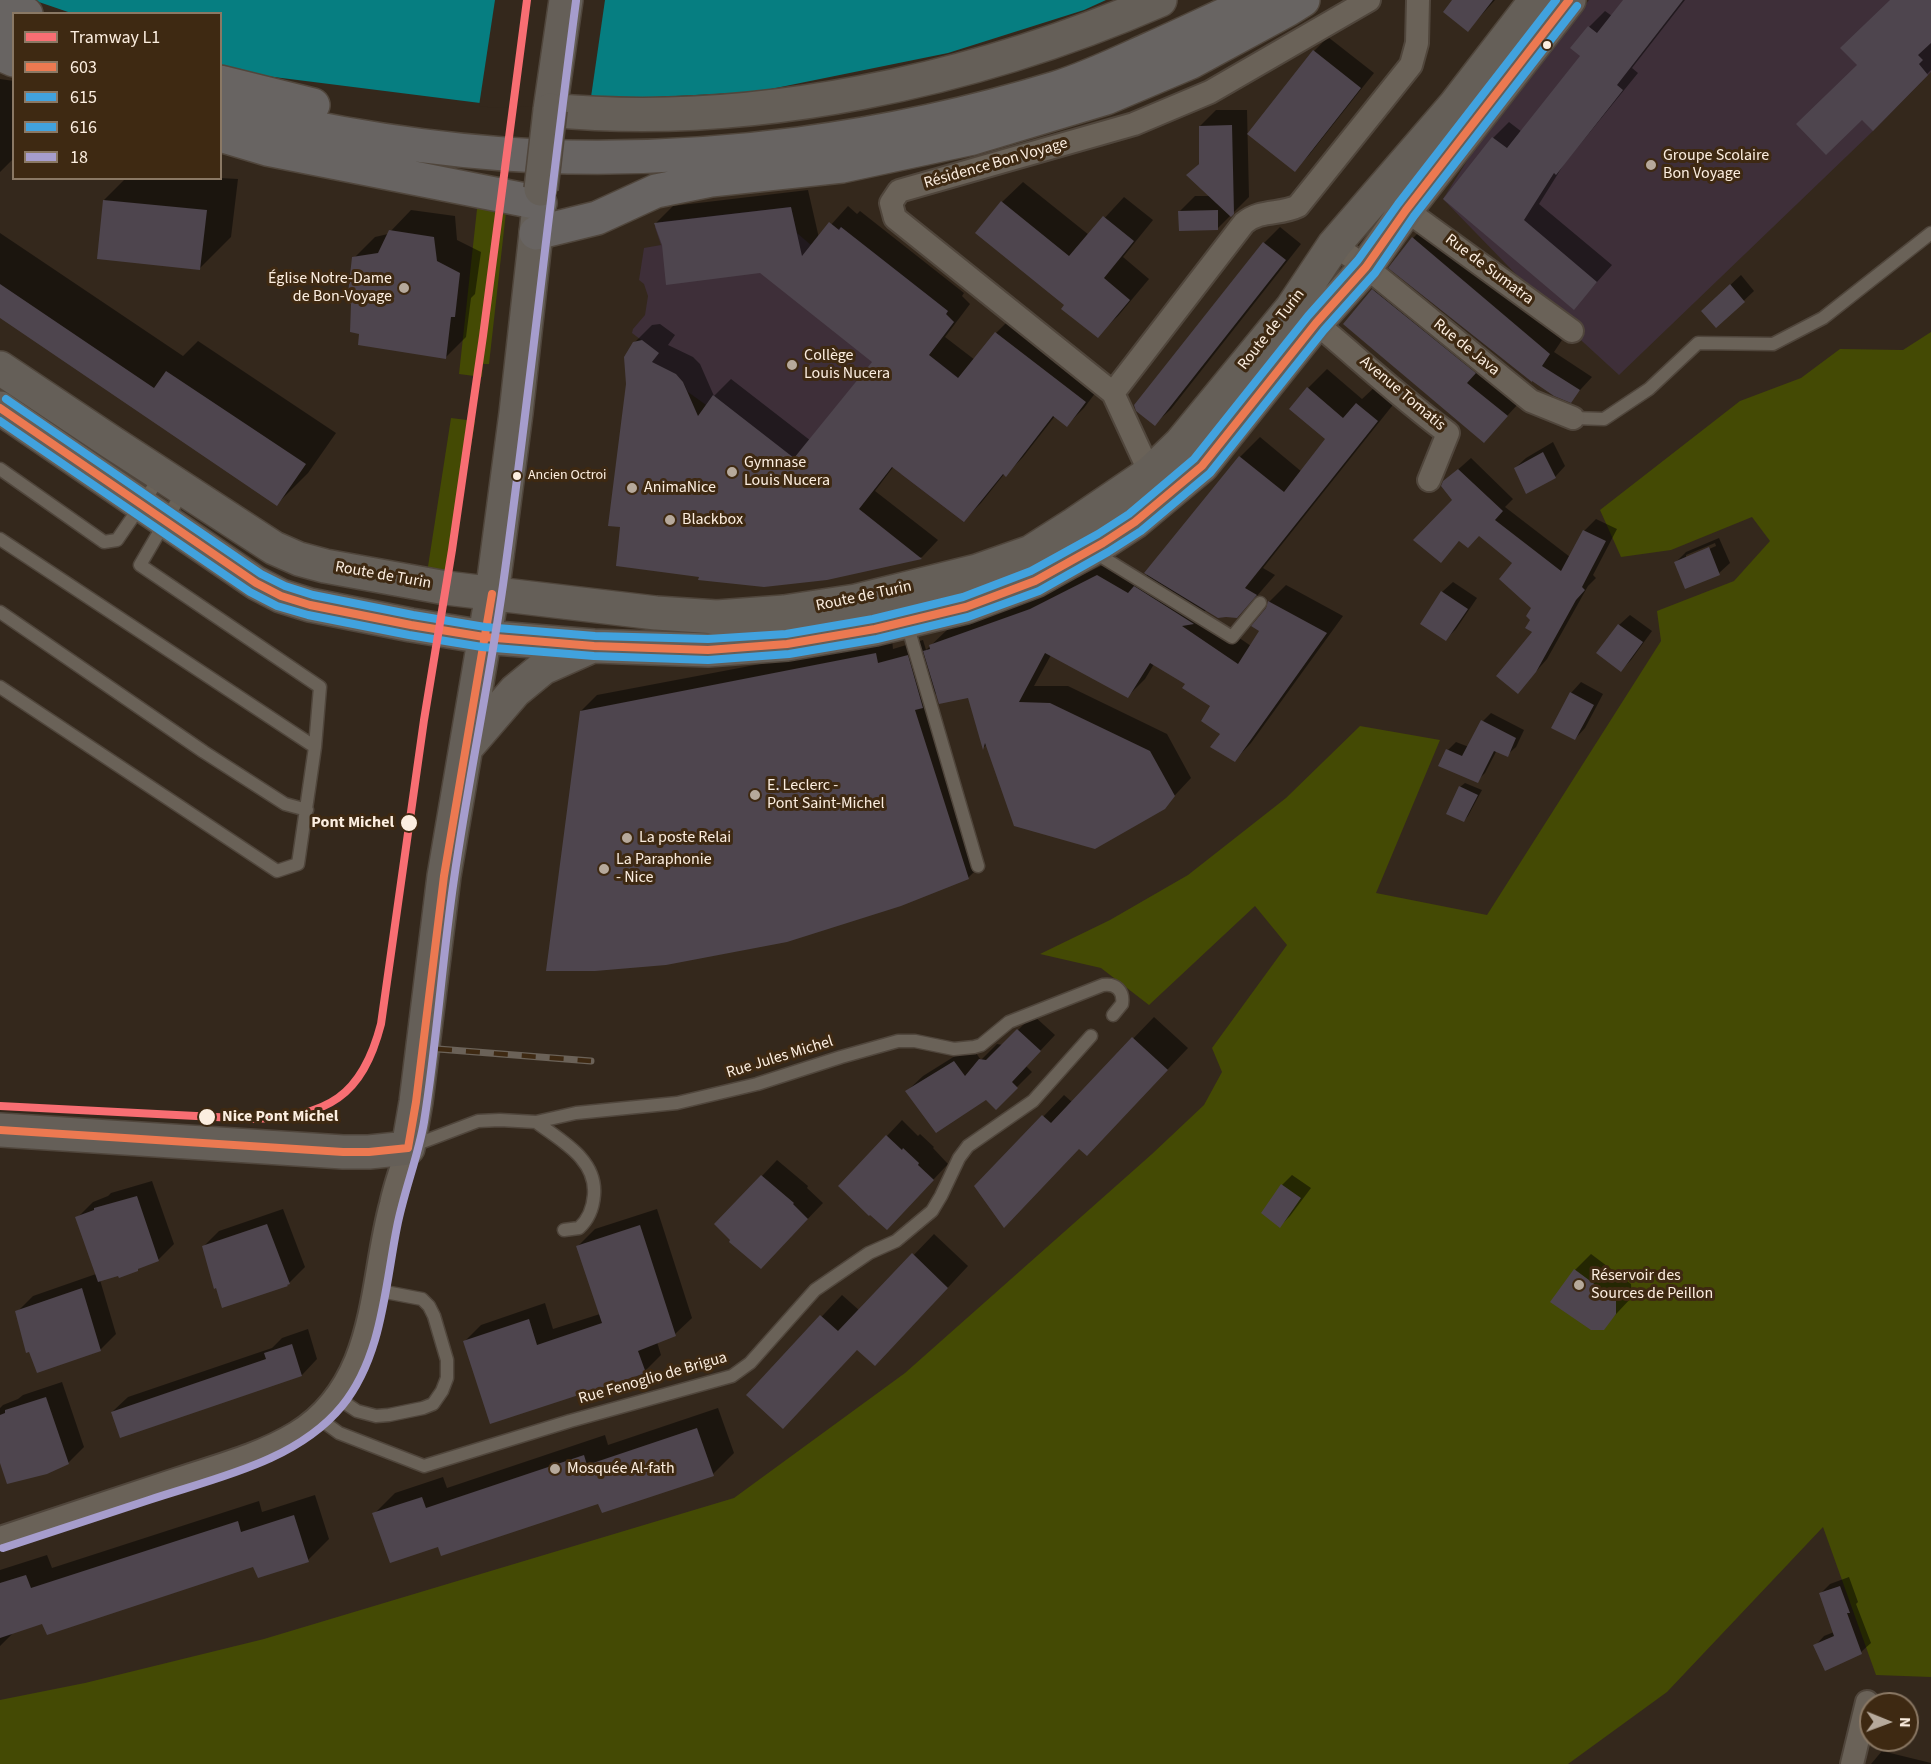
<!DOCTYPE html>
<html>
<head>
<meta charset="utf-8">
<style>
  body { margin:0 }
  #map { position:relative; width:1931px; height:1764px; overflow:hidden; background:#34281c; font-family:"Source Sans 3",sans-serif }
  canvas { display:block }
  .legend { position:absolute; left:12px; top:12px; width:210px; height:168px; box-sizing:border-box; background:#3e2912; border:2px solid #8a7864; margin:0; padding:8px 10px; list-style:none; font-size:18px; color:#fceee0 }
  .legend li { display:flex; align-items:center; gap:12px; height:30px }
  .legend b { width:30px; border:2px solid #8a7864 }
  .north { position:absolute; left:1859px; top:1692px; width:60px; height:60px; box-sizing:border-box; background:#3e2912; border:2px solid #8a7864; border-radius:50%; rotate:91deg; font-size:16px; font-weight:700; line-height:24px; text-align:center; color:#fceee0 }
  .north::after { content:''; display:block; margin:auto; width:21px; height:27px; background:#b6a99b; clip-path:polygon(50% 0,100% 100%,50% 72%,0 100%) }
</style>
</head>
<body>
<div id="map">
<canvas width="1931" height="1764"></canvas>
<ul class="legend">
<li><b style="height:8px;background:#f86e73"></b>Tramway L1</li>
<li><b style="height:8px;background:#ec7951"></b>603</li>
<li><b style="height:8px;background:#41a2de"></b>615</li>
<li><b style="height:8px;background:#41a2de"></b>616</li>
<li><b style="height:8px;background:#a69dcd"></b>18</li>
</ul>
<div class="north">N</div>
</div>
<script>
const context = document.querySelector('canvas').getContext('2d');
context.lineJoin = 'round';
function paint(path, color) { context.fillStyle = color; context.fill(path, 'evenodd'); }
function stroke(path, color, width, dash) { context.strokeStyle = color; context.lineWidth = width; context.lineCap = dash ? 'butt' : 'round'; context.setLineDash(dash || []); context.stroke(path); }
function write(font, color, halo, rows, align = 'center') {
  context.font = font + ' "Source Sans 3",sans-serif'; context.lineWidth = 6; context.setLineDash([]); context.textBaseline = 'middle'; context.strokeStyle = halo; context.fillStyle = color; for (const [text, x, y, turn = 0] of rows) {
    context.save(); context.translate(x, y); context.rotate((+turn || 0) * Math.PI / 180); context.textAlign = isNaN(turn) ? turn : align; if (halo) context.strokeText(text, 0, 0); context.fillText(text, 0, 0); context.restore();
  }
}
const education = new Path2D(`
  M1589,0h342v72l-58,59 -254,244 -48,-44 -128,-132 44,-70z
  M791,207l6,26 14,12 30,-18 107,84 -2,4 8,7 -29,38 12,1 27,21 39,92 -39,48 -63,-48 14,-20 -114,-4 -8,8 -80,-62 -7,9 -18,-13 -5,-10 -7,-8 -25,-11 7,-10 -26,-20 1,-4 12,-14 3,-19 -4,-12 -5,-4 5,-32 17,-3 -6,-18 4,-5z`);
const green = new Path2D(`
  M478,200l28,12 -17,152h-6l-1,13 -23,-3z
  M1931,332v1345l-55,-2 -53,-148 -156,165 -99,72h-1568v-64l85,-17 179,-44 470,-141 171,-125 247,-219 52,-49 18,-33 -10,-24 75,-103 -32,-39 -106,99 -48,-37 -61,-14 70,-34 78,-45 98,-77 74,-72 80,14 -64,153 111,22 174,-274 -4,-30 77,-30 36,-40 -18,-24 -81,33 -50,7 -21,-47 140,-109 61,-23 39,-29 63,1z
  M451,418l24,3 -25,155 -23,-3z`);
const water = new Path2D(`
  M33,0h1073l-22,10 -136,43 -192,39 -260,13 -254,-32 -21,-7 -1,-52 -149,-1z`);
const pier = new Path2D(`
  M495,0h110l-15,104 -94,4 -17,-2z`);
const shadow = new Path2D(`
  M1454,0h41l-27,30z
  M1624,0h61l-53,68 6,5 -74,91 -25,40 73,61 -38,43 -129,-109 48,-61 16,-16 13,10 60,-76 7,-29 16,-16 7,5z
  M1892,0h39v70l-58,59 -14,-64z
  M1328,37l46,36 -65,82 -15,15 20,-119z
  M0,79l14,2v77l-14,14z
  M1216,110h31l2,87 -32,32 -38,-17 16,-16h15l-22,-21 13,-13 -1,-36z
  M126,178h94l18,1 -7,58 -31,31 -96,-68z
  M1023,182l66,53 35,-38 29,23 -30,37 26,22 -31,37 -21,20 -31,-31 -89,-73 25,-30z
  M808,190l11,48 29,-32 9,8 3,-3 104,82 -2,3 8,8 -25,33 30,23 21,-27 17,-17 89,68 -18,24 -17,17 -12,-9 -32,41 -17,18 -1,-2 -24,30 -17,17 -70,-54 -19,25 63,49 -16,17 -95,21 -193,-235 18,-18 8,-1 15,11 -7,10 25,12 7,7 14,32 17,-17 80,62 63,-79 -114,-91 -97,-26 -7,-22 17,-17z
  M411,210l44,6 2,24 24,12 -6,42 -4,4 -5,39 -21,21 -91,-100 21,-21 13,-3z
  M1426,225l136,115 -8,12 38,25 -22,24 -157,-163z
  M1280,227l21,17 -130,165 -16,15 109,-181z
  M0,233l183,123 15,-15 138,92 -28,40 -31,31 -277,-188z
  M1741,275l13,16 -37,35 -4,-25z
  M1385,277l134,126 -35,38 -111,-151z
  M1327,369l35,30 15,-14 19,16 -133,167 12,7 -19,22 -20,20 -30,-7 -3,3 48,33 10,-16 8,-28 17,-17 57,31 -92,127 -16,17 -13,-26 -9,-29 -26,-22 -33,-19 -9,15 -17,17 -77,-41 -17,31h34l99,48 24,44 -27,29 -177,-63 -3,3 -15,-51 -32,-4 -6,6 53,164 -16,16 -387,-167 16,-16 295,-56 1,10 30,-9 3,10 22,-21 100,-37 67,-33 30,18 3,-3 -1,-1 93,-116 20,-20 42,35 25,-33 -19,-51z
  M1553,442l12,24 -10,11 -40,-9 11,-10z
  M1471,458l42,41 -8,8 65,50 14,-26 12,-12 21,10 -24,46 3,3 -8,8 -41,73 -29,33 17,-61 -3,-12 1,-12 -19,-45 -34,-28 -20,6 -19,21 13,-61 -10,-18z
  M1719,538l11,25 -11,10 -33,14 -10,-25 10,-10zM1715,543l1,3 -30,13v-4z
  M1453,582l24,16 -21,31 -10,10 -4,-47z
  M1630,615l22,16 -21,29 -10,10 -23,-17 21,-28z
  M1581,682l22,12 -18,34 -10,11 -4,-46z
  M1491,713l33,17 -8,17 -9,8 -10,-5 -12,23 -8,8 -29,-31 8,-8 13,5 14,-26z
  M1465,783l17,7 -14,26 -4,5 -4,-34z
  M1033,1015l22,20 -29,31 6,6 -36,36 -10,-10 -79,-7 16,-15 48,-30 10,14 16,-16 6,1z
  M1154,1017l34,31 -101,106 -8,-7 -103,40 88,-92 8,7z
  M902,1120l16,16 2,-2 14,13 -1,1 15,16 -45,48 -16,-76z
  M777,1160l31,26 -1,2 16,15 -46,48 -15,-75z
  M1292,1175l19,13 -21,28 -10,10 2,-41z
  M152,1181l22,63 -16,16 -16,6 -5,4 -37,10 16,54 -16,16 -83,-38 16,-16 63,-22 -19,-56 16,-16 15,-6 3,-3z
  M283,1209l22,58 -18,18 -84,-38 16,-16z
  M657,1209l35,109 -17,16 -18,8 4,13 -16,16 -180,-30 16,-16 64,-22 8,26 47,-15 -22,-68 17,-17z
  M934,1234l34,32 -72,77 -38,5 -110,47 94,-100 18,16z
  M1591,1254l40,30 1,13 -29,31 -28,-58z
  M308,1329l9,30 -15,16 -182,61 -8,-24 16,-15 144,-49 10,-10z
  M62,1382l22,65 -16,16 -68,-5v-50l3,-3 15,-6 5,-4z
  M718,1408l16,45 -21,21 -114,28 -160,43 -65,-31 21,-21 48,-16 4,11 158,-53 3,10z
  M315,1495l14,44 -21,21 -54,5 -211,57 -29,10 -14,14v-76l47,-15 5,13 207,-67 3,11z
  M1849,1577l9,25 -2,2 15,39 -10,9 -36,17 -10,-23 9,-10 10,-4 -14,-38 10,-10z
  M1882,1751l49,12v1h-60z`);
const building = new Path2D(`
  M1452,0h41l-25,32 -25,-20z
  M1623,0h60l-66,85 6,5 -67,85 -2,-2 -30,47 73,62 -23,28 -131,-111 49,-62 15,11 73,-92 -10,-8 18,-22 9,7z
  M1890,0h41v43l-13,12 5,5 -4,4 9,11 -55,56 -11,-11 -36,35 -30,-31 61,-59 -17,-17z
  M1313,50l48,38 -66,84 -48,-38z
  M1232,125l2,89 -3,3 -45,-42 13,-11v-38z
  M103,200l104,10 -7,60 -103,-11z
  M1001,201l68,55 34,-40 31,25 -30,37 26,22 -32,38 -37,-29 3,-4 -89,-72z
  M791,207l11,49 27,-34 10,8 2,-3 107,84 -2,3 8,8 -25,33 29,23 37,-46 91,70 -19,25 -14,-11 -47,61 -3,-3 -39,48 -72,-55 -33,42 63,50 -95,21 -63,7 -66,-7 1,-3 -83,-11 4,-39 -12,-1 18,-142 -2,-27 9,-15 9,-2 17,13 -7,9 24,12 7,8 15,34 15,-21 81,63 78,-96 -112,-89 -94,12 -4,-40 -8,-22z
  M1218,210v20l-39,1 -1,-20z
  M389,230l45,7 3,24 23,12 -5,44h-4l-5,42 -88,-14 1,-11 -9,-2 1,-28 -4,-1 5,-46 26,-4z
  M1412,237l138,117 -8,12 38,24 -9,13 -17,-7 -22,-15v1l-144,-114z
  M1263,242l23,18 -131,166 -19,-15 -2,-6z
  M0,284l154,104 12,-17 140,93 -29,42 -277,-188z
  M1730,284l15,18 -29,26 -15,-17z
  M1372,289l104,84 -9,10 41,33 -24,27 -141,-119z
  M1307,387l36,31 13,-15 22,18 -133,167 12,7 -20,23 -11,-1 -8,1 -74,-45 95,-117 45,36 41,-53 -36,-30z
  M1543,452l13,26 -30,16 -12,-26z
  M1458,469l45,42 -8,9 66,51 22,-41 23,11 -24,46 3,3 -9,10 -40,72 -18,22 -22,-18 36,-44 -7,-4 5,-8 -4,-4 5,-8 -32,-29 13,-16 -33,-27 -11,12 -9,-7 -18,22 -28,-23 39,-40 -11,-14 2,-5z
  M1709,547l11,28 -35,14 -11,-27z
  M1097,575l31,18 6,-7 60,38 -12,2 56,38 21,-33 -8,-5 15,-18 2,-7 59,32 -92,129 -25,-15 10,-13 -19,-13 9,-15 -28,-18 3,-4 -35,-21 -22,35 -83,-45 -26,49 31,1 100,48 25,45 -10,13 -70,40 -81,-23 -29,-83 -2,7 -15,-52 -29,6 -16,-53 7,-2 -1,-4 101,-36z
  M1441,591l27,18 -22,32 -26,-17z
  M1618,624l25,18 -22,30 -25,-19z
  M876,653l2,10 30,-8 15,53 -8,2 54,169 -68,27 -114,36 -121,23 -71,6h-49l34,-260z
  M1570,692l24,13 -19,35 -24,-12z
  M1481,720l35,18 -8,19 -14,-6 -16,32 -40,-17 8,-17 16,7z
  M1459,786l19,9 -14,27 -18,-8z
  M1017,1029l24,22 -29,31 6,6 -22,22 -10,-10 -50,33 -31,-42 49,-30 11,15 14,-17 7,1z
  M1132,1037l36,33 -81,86 -8,-7 -75,79 -30,-42 68,-71 9,8z
  M886,1135l16,15 1,-2 16,15 -1,2 16,15 -47,50 -17,-15 -1,1 -31,-30z
  M761,1175l33,28 -1,1 15,15 -47,50 -32,-27 1,-2 -16,-16z
  M1281,1184l20,14 -21,30 -19,-15z
  M137,1196l22,65 -21,8v2l-19,7 -1,-2 -20,6 -23,-65 19,-7v-2z
  M267,1224l23,60 -3,1 1,1 -66,22 -6,-20 -2,1 -12,-43z
  M640,1225l36,111 -38,15 8,22 -156,51 -27,-83 66,-22 8,26 65,-22 -26,-77z
  M912,1253l36,35 -73,78 -18,-16 -74,79 -37,-34 74,-80 18,16z
  M1574,1269l42,31v14l-12,16h-13l-41,-28z
  M82,1288l19,63 -64,22 -8,-21 -3,1 -11,-42z
  M292,1344l10,32 -182,62 -9,-26 155,-53 -2,-6z
  M46,1397l23,67 -22,10 -40,10 -7,-21v-48l5,-2v-3z
  M697,1428l17,48 -112,37 -4,-9 -157,52 -3,-9 -48,16 -18,-50 50,-16 4,11 158,-53 3,10z
  M294,1515l15,47 -51,16 -5,-11 -206,68 -5,-11 -42,14v-55l26,-8 5,13 207,-67 3,11z
  M1840,1586l10,27h-3l15,41 -37,17 -12,-26 21,-9 -15,-43z`);
const service = new Path2D(`
  M1573,418l31,1 45,-30 49,-46 75,1 50,-26 108,-85
  M0,469l104,73 13,-2 44,-64
  M0,539l315,208
  M1094,552l138,85 28,-34
  M0,612l204,140 81,52 22,6
  M907,624l71,242
  M0,687l277,184 21,-7 17,-117 5,-60 -180,-122 43,-74
  M536,1122c25,19 61,37 58,73 -1,13 -5,24 -15,33l-15,2
  M412,1146l66,-25 22,-1 36,2 40,-9 101,-10 80,-19 84,-27 57,-16h17l39,8 20,-2 7,-2 28,-23 94,-37c13,-2 21,6 19,19l-9,11
  M336,1397l21,14 19,5 13,-1 34,-7 10,-4 9,-13 5,-13v-18l-13,-44 -5,-10 -7,-7 -47,-9
  M317,1417l22,16 85,33 146,-45 162,-45 18,-13 65,-73 54,-37 27,-12 36,-30 9,-15 18,-38 9,-12 65,-45 58,-65`);
const minor = new Path2D(`
  M1406,210l166,121
  M1334,245l32,22 165,134 42,17
  M1316,323c44,37 86,76 132,110l-19,47
  M1113,393l-218,-175 -4,-15 8,-12 235,-67 76,-32 159,-92
  M1150,473l-37,-80 131,-170c17,-14 36,-8 54,-17l113,-141 6,-22 1,-43
  M0,1538c59,-19 118,-39 178,-59 39,-13 82,-24 118,-46 28,-17 48,-44 60,-73 20,-50 21,-104 35,-156 4,-19 11,-38 17,-56
  M1852,1764l15,-62`);
const secondary = new Path2D(`
  M566,0l-16,110c201,20 426,-30 610,-110
  M0,368l111,74 163,106 25,11 26,7 121,22 210,25 61,4 67,-5 72,-11 121,-30 54,-19 44,-28 75,-51 31,-30 111,-135 42,-63 121,-140 81,-105
  M0,408l256,175 25,13 29,9 101,20 73,12 110,9 114,4 79,-6 88,-15 91,-22 69,-26 68,-38 32,-21 67,-56 114,-143 50,-56 40,-57 163,-210
  M466,748l49,-57 28,-23 45,-20
  M0,1130l343,22h26l39,-4 8,-46 28,-226 48,-282 24,-181 23,-207`);
const primary = new Path2D(`
  M0,3l26,11
  M0,28l14,6
  M0,54l14,6
  M220,82l93,23
  M220,107c104,26 211,44 318,49 174,7 351,-17 518,-68 32,-10 63,-25 94,-39 36,-16 71,-33 107,-49
  M220,135l47,14 273,54
  M536,233l61,-15 59,-27 55,-11 131,-14 131,-28 133,-40 85,-36 96,-52 16,-10`);
const rail = new Path2D(`
  M438,1049l153,12`);
const secondaryBridge = new Path2D(`
  M541,189l9,-79`);
const bus1 = new Path2D(`
  M0,408l256,175 25,13 29,9 101,20 73,12 110,9 114,4 79,-6 88,-15 91,-22 69,-26 68,-38 32,-21 67,-56 114,-143 50,-56 40,-57 163,-210
  M0,1130l343,22h26l39,-4 8,-46 28,-226 48,-282`);
const bus2 = new Path2D(`
  M0,421l250,171 27,14 31,9 101,20 73,12 112,9 114,4 81,-6 88,-15 91,-22 71,-26 69,-39 33,-21 69,-58 114,-143 51,-57 39,-57 163,-210`);
const bus3 = new Path2D(`
  M6,399l255,175 24,12 28,9 100,20 72,12 110,9 113,3 78,-5 87,-15 90,-22 68,-26 67,-37 31,-20 65,-55 114,-143 50,-56 40,-56 158,-204`);
const bus4 = new Path2D(`
  M3,1548c49,-16 98,-32 146,-48 66,-22 147,-38 193,-94 40,-49 43,-119 55,-179 7,-36 21,-70 27,-105 13,-81 18,-162 30,-243 14,-98 35,-196 49,-294 27,-194 47,-389 73,-584`);
const tram1 = new Path2D(`
  M0,1106l255,13c73,-3 107,-22 126,-95l43,-304 28,-170 31,-214 44,-336`);
const markers = [
  [1547,45,5,"#fceee0"],
  [1651,165,6,"#b6a99b"],
  [404,288,6,"#b6a99b"],
  [792,365,6,"#b6a99b"],
  [732,472,6,"#b6a99b"],
  [517,476,5,"#fceee0"],
  [632,488,6,"#b6a99b"],
  [670,520,6,"#b6a99b"],
  [755,795,6,"#b6a99b"],
  [409,823,9,"#fceee0"],
  [627,838,6,"#b6a99b"],
  [604,869,6,"#b6a99b"],
  [207,1117,9,"#fceee0"],
  [1579,1285,6,"#b6a99b"],
  [555,1469,6,"#b6a99b"]
];
const busNames = [
  ["Ancien Octroi",528,476]
];
const poiNames = [
  ["Groupe Scolaire",1663,156],
  ["Bon Voyage",1663,174],
  ["Église Notre-Dame",392,279,"right"],
  ["de Bon-Voyage",392,297,"right"],
  ["Collège",804,356],
  ["Louis Nucera",804,374],
  ["Gymnase",744,463],
  ["Louis Nucera",744,481],
  ["AnimaNice",644,488],
  ["Blackbox",682,520],
  ["E. Leclerc -",767,786],
  ["Pont Saint-Michel",767,804],
  ["La poste Relai",639,838],
  ["La Paraphonie",616,860],
  ["- Nice",616,878],
  ["Réservoir des",1591,1276],
  ["Sources de Peillon",1591,1294],
  ["Mosquée Al-fath",567,1469]
];
const streetNames = [
  ["Résidence Bon Voyage",996,164,-16],
  ["Rue de Sumatra",1489,270,37],
  ["Route de Turin",1272,330,-52],
  ["Rue de Java",1466,348,39],
  ["Avenue Tomatis",1402,394,40],
  ["Route de Turin",383,576,10],
  ["Route de Turin",864,597,-12],
  ["Rue Jules Michel",780,1058,-17],
  ["Rue Fenoglio de Brigua",653,1379,-16]
];
const stopNames = [
  ["Pont Michel",394,823],
  ["Nice Pont Michel",222,1117,"left"]
];
paint(education, '#3e2f39');
paint(green, '#444a04');
paint(water, '#067e81');
paint(pier, '#34281c');
paint(shadow, '#0007');
paint(building, '#4e454e');
stroke(service, '#50463c', 15);
stroke(minor, '#50463c', 26);
stroke(secondary, '#50463c', 36);
stroke(primary, '#50463c', 36);
stroke(service, '#6a6258', 12);
stroke(minor, '#6a6258', 22);
stroke(secondary, '#655f58', 33);
stroke(primary, '#686462', 33);
stroke(rail, '#6b6258', 7);
stroke(rail, '#3e2912', 4.5, [14]);
stroke(secondaryBridge, '#50463c', 36, []);
stroke(secondaryBridge, '#655f58', 33);
stroke(bus1, '#ec7951', 8);
stroke(bus2, '#41a2de', 8);
stroke(bus3, '#41a2de', 8);
stroke(bus4, '#a69dcd', 8);
stroke(tram1, '#f86e73', 8);
for (const [x, y, r, color] of markers) { const dot = new Path2D(); dot.arc(x, y, r, 0, 2 * Math.PI); context.fillStyle = color; context.fill(dot); stroke(dot, '#3e2912', 2); }
write('14px', '#fceee0', '#3e2912', busNames, 'left');
write('16px', '#fceee0', '#3e2912', poiNames, 'left');
write('16px', '#fceee0', '#3e2912', streetNames);
write('bold 16px', '#fceee0', '#3e2912', stopNames, 'right');
</script>
</body>
</html>
